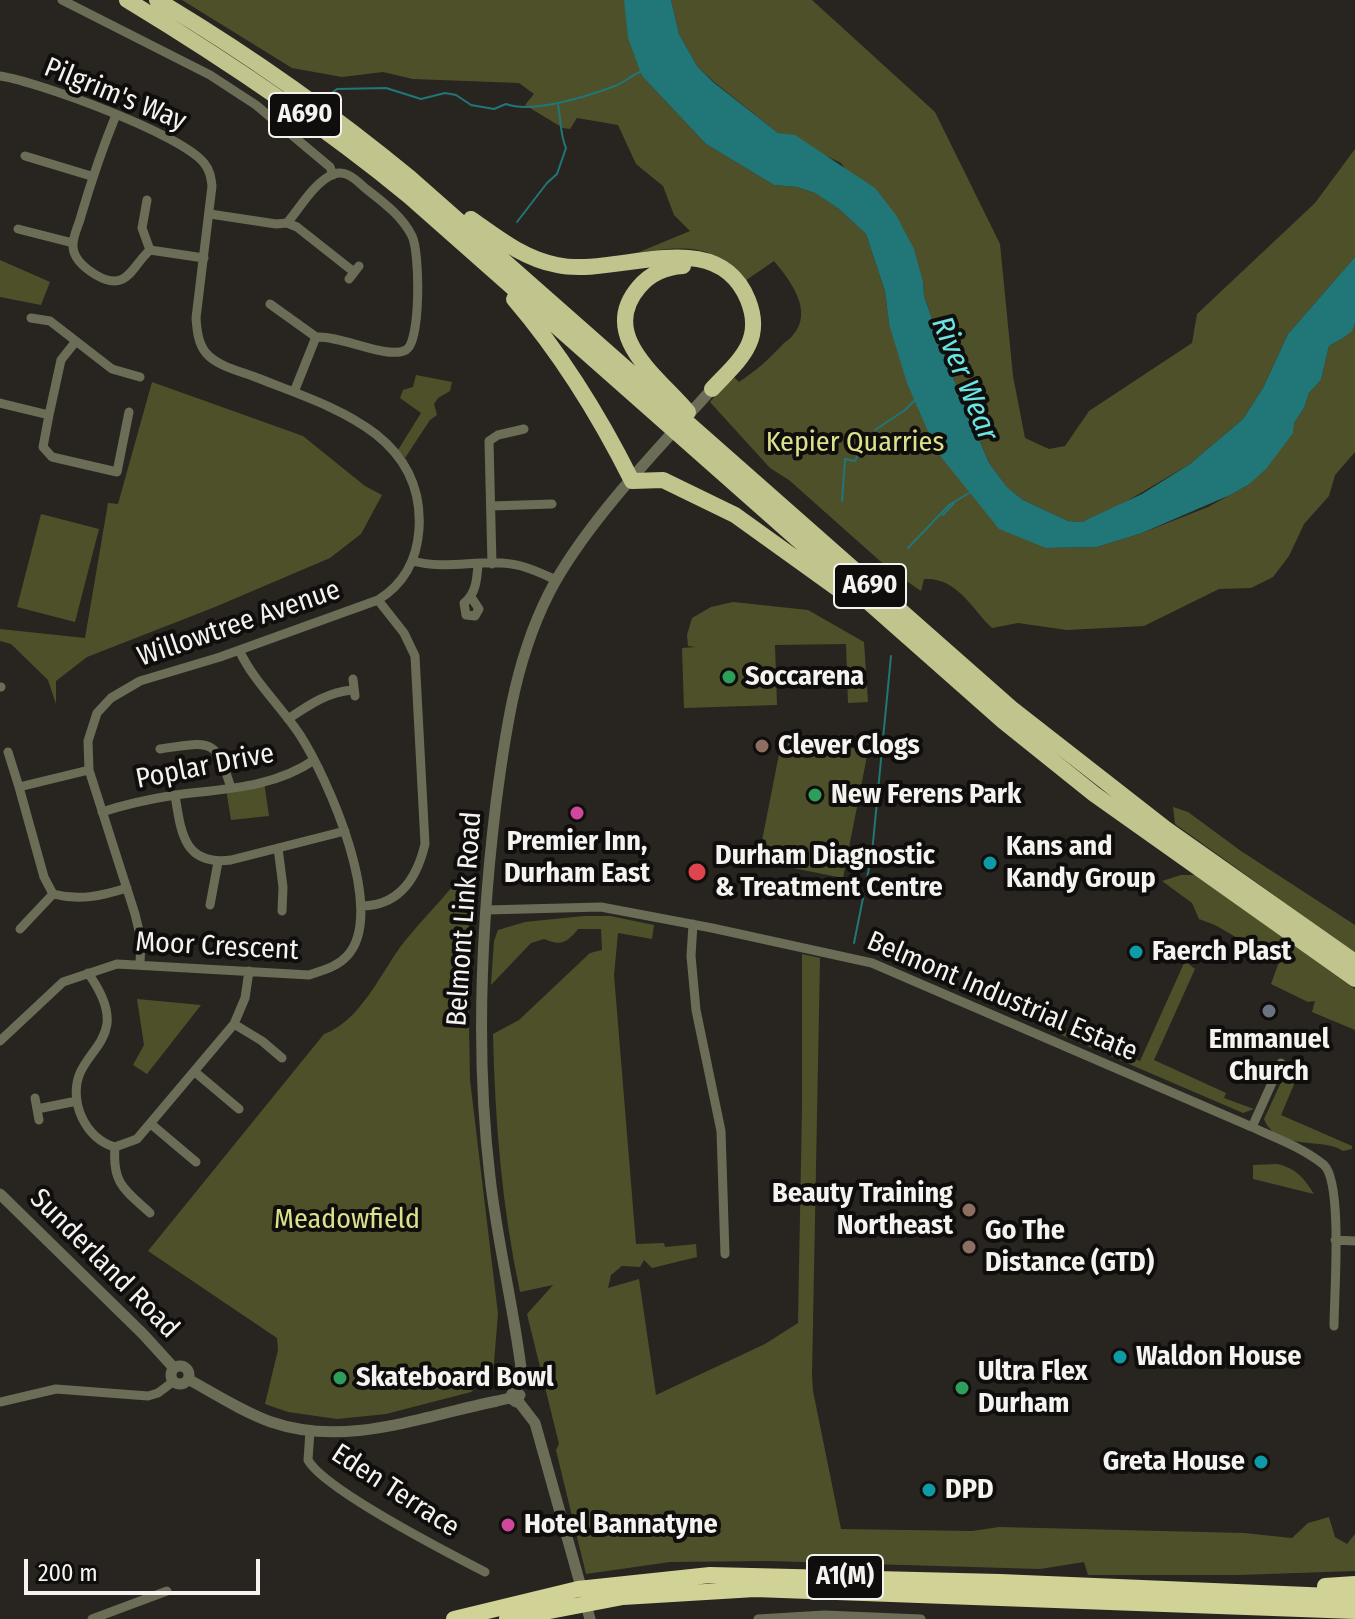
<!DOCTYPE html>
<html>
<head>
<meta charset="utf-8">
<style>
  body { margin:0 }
  #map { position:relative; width:1355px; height:1619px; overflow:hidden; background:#282520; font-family:"Fira Sans Condensed",sans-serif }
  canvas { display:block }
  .scale { position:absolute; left:24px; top:1559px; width:236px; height:36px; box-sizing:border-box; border:4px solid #f5f2ef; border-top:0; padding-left:10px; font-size:24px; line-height:28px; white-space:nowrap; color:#f5f2ef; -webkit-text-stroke:6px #0f0e0c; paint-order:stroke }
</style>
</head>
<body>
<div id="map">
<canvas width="1355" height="1619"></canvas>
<div class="scale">200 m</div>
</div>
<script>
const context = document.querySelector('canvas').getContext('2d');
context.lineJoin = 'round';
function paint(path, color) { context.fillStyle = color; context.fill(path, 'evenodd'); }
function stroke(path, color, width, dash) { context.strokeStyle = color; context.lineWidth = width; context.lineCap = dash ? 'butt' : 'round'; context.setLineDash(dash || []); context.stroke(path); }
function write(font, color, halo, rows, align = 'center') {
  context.font = font + ' "Fira Sans Condensed",sans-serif'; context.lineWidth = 8; context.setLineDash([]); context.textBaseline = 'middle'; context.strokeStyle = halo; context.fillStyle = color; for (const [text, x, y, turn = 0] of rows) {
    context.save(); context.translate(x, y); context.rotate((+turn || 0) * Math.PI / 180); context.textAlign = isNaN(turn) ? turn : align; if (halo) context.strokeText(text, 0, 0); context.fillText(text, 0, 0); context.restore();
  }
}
const green = new Path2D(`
  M182,0h442l18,76 64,68 68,41 23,2 18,6 24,16 27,25 19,57 4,33 157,224 51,-1 45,-14 66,-26 40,-22 46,-62 10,-15 5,-15 12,-13 8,-34c11,-6 21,-11 26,-23v129l-20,23 -6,21 -25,28 -15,32 -16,21 -22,11 -32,1 -75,37 -77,4 -49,-7 -26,5c-21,-20 -35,-51 -68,-49l-3,12 -32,-22 -100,-89 -19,-12 -60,-66 22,-27 7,7c18,-12 30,-23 44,-38 3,-3 7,-5 10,-9 21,-24 -3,-55 -19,-74l-29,20c-32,-39 -62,-35 -108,-28l53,-22 -16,-16 -11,-29 -27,-22 -18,-39 -41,-7 -7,11 -7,-1 -38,-23 9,-11 -15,-11 -106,-4 -30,-7 -41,5 -50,-9z
  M671,0h141l123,112 65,132 13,132 12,62 24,11 16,-3 24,-35 103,-68 5,-29 118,-111 40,-54v108l-67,77 -25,54 -20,31 -53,45 -73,43 -35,15 -14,-1 -45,-21 -16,-13 -18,-24 -38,-90 -27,-77 -1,-14 -82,-119 -29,-14 -17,-13 -17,-3 -64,-51 -17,-16 -18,-32z
  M0,260l50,22 -9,23 -41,-8z
  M416,375l36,7 -2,9 -12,7 -4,6 3,11 -7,5 -25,38 -7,-8 23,-37 -21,-15 3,-8 10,-3z
  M152,382l151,54 62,50 17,9 -21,39 -31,24 -115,49 -128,50 -31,24v23l-8,-24 -37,-36 -11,-3v-12l85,9 23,-135 10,1z
  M41,514l58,15 -24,93 -58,-15z
  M733,602l75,8 56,32 4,60 -20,1 -2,-59 -71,1 2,60 -93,3 -2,-60 14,-1 -8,-1 -1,-11 5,-17 19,-11z
  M783,734l85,17 -25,127 -85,-17z
  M264,782l5,34 -38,4 -5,-31z
  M1173,807l15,5 53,39 114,74v28l-180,-129z
  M1181,875h15l159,114v41l-43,-18 3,-11 -7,1 -37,-18 8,-22 -64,-37 -16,-6 -7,-16 -30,-22z
  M457,881l12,1 -1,96 2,102 28,234 -5,60 -22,18 -85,22 -49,5 -49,-7 -23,-8 13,-54 -1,-12 -129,-87 176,-217c37,-13 57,-62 80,-92 17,-21 36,-40 53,-61z
  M584,916h26l44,9 -2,14 -34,-6 -4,42 22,269 28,-1 1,4 31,-3 1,13 -45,11 -8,-8 -4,7 -18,-1 -11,9 -3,13 31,-9 17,116 109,-51 33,-21 4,-216v-153l18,4 -8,417 1,16 28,138 131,2 27,-4 245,6 48,5 16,-15 21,-6 6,20 12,7 8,-10v37l-117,4h-150l-4,-13 -44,7 -272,-8 -98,1 -84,12 -30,-124 3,-6 -32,-130 26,-29 -33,7c-18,-85 -25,-170 -27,-258l26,-14 71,-67 12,-3 -1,-21h-23c-11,14 -17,17 -34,10l-13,4 -40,42 3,-44 4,-11 27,-8z
  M1185,961l10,8 -41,91 72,33 -2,5 30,11 -11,4 -200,-86 -3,-6 46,20 6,-3 16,10 32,13z
  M137,999l64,6 -54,69 -14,-9 11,-20z
  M1290,1072l8,3 -17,40 71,31v3l-9,2c-18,-14 -66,1 -79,-32l21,-45z
  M1277,1164c19,4 27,14 37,30l-61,-15v-14z`);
const water = new Path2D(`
  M624,0h47l8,34 18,32 16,16 65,51 17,2 80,53 21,27 18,34 9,33 1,14 27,77 38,90 18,24 16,13 45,21 14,1 60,-28 48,-30 53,-45 20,-31 25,-54 67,-77v66l-3,8 -9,7 -14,8 -8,34 -12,13 -5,15 -10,15 -1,10 -27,36 -18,16 -18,10 -88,38 -45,14 -51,1 -47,-19 -62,-77 -30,-69 -18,-59 -4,-33 -19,-57 -27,-25 -24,-16 -18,-6 -23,-2 -68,-41 -64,-68 -14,-38z`);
const stream = new Path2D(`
  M329,95l8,-6 49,-1 35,11 24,-6 11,2 15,10 23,4 12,-5c27,10 82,-8 109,-18 10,-4 17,-11 27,-15
  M517,222l30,-39 10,-9 9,-26c-6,-13 -5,-29 -8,-43
  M875,430l30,-20 11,-11
  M842,501l3,-42 10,2 10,-22
  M943,515l11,-12
  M908,548l41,-43 20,-12
  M854,943l18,-90 19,-197`);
const minor = new Path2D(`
  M62,0l148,75 46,30 74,62 3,8
  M0,76c39,6 181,58 204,87 6,7 7,15 8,23l-16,132c1,13 2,25 10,35 11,13 33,18 49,24 73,29 170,55 164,152 -2,31 -15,55 -41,71l-158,57 -80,24 -29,17 -14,15 -9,28 1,29 46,144 6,25 -1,25
  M116,115c-14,34 -25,67 -35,101 -2,9 -9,21 -8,31 1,13 13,22 23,28 31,18 35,-8 54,-25l54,8
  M25,156l66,20
  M147,200l-5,28 8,22
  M210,214l66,10 11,-1 10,4 57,45
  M287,223c13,-15 28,-42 47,-49 13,-4 22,6 31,14 18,14 37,28 47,48 8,16 9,106 -6,114 -19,10 -65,-15 -90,-13l-22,55
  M18,229l55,14
  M349,279l10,-13
  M270,304l46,33
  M31,318l19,3 62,48 28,8
  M0,403l49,12 12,-55 15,-19
  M49,415l-6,32 9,10 65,15 12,-60
  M491,506l61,-2
  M413,561c35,10 72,-4 108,5 12,3 24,9 35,14
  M492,564l-3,-123 9,-6 26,-6
  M471,597l8,12 -4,7 -9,-1 -2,-12c12,-9 13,-24 14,-39
  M353,679l2,17
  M0,687h1
  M288,719c21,-14 39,-27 65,-29
  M160,749c51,-7 55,-13 71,39
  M8,752l11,35
  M89,770l-70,17 25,90 9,17c27,7 48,2 74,-6
  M175,795c6,38 9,71 56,65l114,-29
  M102,812c24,-8 48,-13 73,-17 47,-6 99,-7 139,-35
  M278,848l5,39 -1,24
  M210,905l8,-43
  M361,906c38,0 56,-28 64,-62l-10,-188 -11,-23 -26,-33
  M486,910l115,-3 111,21 160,35 380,164c23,11 52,21 72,38 19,18 10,131 10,161
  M693,924l-2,32 5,54 25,121 4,123
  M20,929l33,-35
  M88,973c10,14 21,34 19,51 -3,20 -19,31 -27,49 -12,28 6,67 35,74l22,-8 97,-115 11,-26 4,-27
  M234,1024l28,17 20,17
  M0,1041l63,-59 54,-18 192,11c14,-5 28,-8 38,-19 41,-44 -20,-179 -47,-221 -20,-30 -46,-53 -61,-85
  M195,1072l44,37
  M35,1098l4,22
  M37,1109l40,-8
  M151,1124l45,38
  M1252,1127l29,-64
  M115,1147c-3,37 10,43 35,66
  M1335,1240l20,1
  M0,1402l56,-13 92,7 10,-3 16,-12
  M310,1431l-2,29c16,29 142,94 177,112
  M92,1619l75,-28
  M758,1619l66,-4 97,4`);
const tertiary = new Path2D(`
  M0,1194l143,140 31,34
  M171 1375a9 9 0 1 1 18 0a9 9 0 1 1-18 0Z
  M188,1379c27,15 55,33 83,43 76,26 151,-6 226,-21l13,-3 6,4 4,-7 -7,-3 -3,6
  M517,1392l4,-24c-8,-64 -24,-127 -31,-191 -15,-125 -9,-250 6,-374 10,-77 21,-153 59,-221 39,-68 104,-134 157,-193
  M518,1401l17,22 55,196`);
const trunk = new Path2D(`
  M127,0c99,60 193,123 282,196l594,525 91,73 261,185
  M157,0c89,53 173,112 253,178l601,530 155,121 189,133
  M471,219c27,19 53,40 86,46 60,13 159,-43 191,35 17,42 -11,62 -36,89
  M683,266c-18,1 -33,8 -44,21 -42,49 21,91 49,125
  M514,299c48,56 85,116 118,182l31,-1 72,35 110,79`);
const motorway = new Path2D(`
  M1325,1586l30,-2
  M454,1619l124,-30 132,-14 290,7 355,15
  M507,1619l116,-22 132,-8 600,22`);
const markers = [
  [729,677,8,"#2e9e5b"],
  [762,746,8,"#8d6e63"],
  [815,795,8,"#2e9e5b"],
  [577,813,8,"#d1479c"],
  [990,863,8,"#0f9aa8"],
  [697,872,10,"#e0444e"],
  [1136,952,8,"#0f9aa8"],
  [1269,1011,8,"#6b7280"],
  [969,1210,8,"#8d6e63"],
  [969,1247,8,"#8d6e63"],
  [1120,1357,8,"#0f9aa8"],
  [340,1378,8,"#2e9e5b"],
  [962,1388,8,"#2e9e5b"],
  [1261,1462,8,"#0f9aa8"],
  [929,1490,8,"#0f9aa8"],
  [508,1525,8,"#d1479c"]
];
const shields = [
  [305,115,72],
  [870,586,72],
  [845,1577,76]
];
const shieldNames = [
  ["A690",305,115],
  ["A690",870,586],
  ["A1(M)",845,1577]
];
const streetNames = [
  ["Pilgrim's Way",115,95,22],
  ["Willowtree Avenue",239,624,-19],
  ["Poplar Drive",205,767,-11],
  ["Belmont Link Road",465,919,-86],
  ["Moor Crescent",217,947,3],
  ["Belmont Industrial Estate",1002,997,23],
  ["Sunderland Road",104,1264,45],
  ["Eden Terrace",395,1491,33]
];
const parkNames = [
  ["Kepier Quarries",855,443],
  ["Meadowfield",347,1220]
];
const poiNames = [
  ["Soccarena",745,677],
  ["Clever Clogs",778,746],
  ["New Ferens Park",831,795],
  ["Premier Inn,",577,842,"center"],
  ["Durham East",577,874,"center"],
  ["Kans and",1006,847],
  ["Kandy Group",1006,879],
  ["Durham Diagnostic",715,856],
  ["& Treatment Centre",715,888],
  ["Faerch Plast",1152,952],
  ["Emmanuel",1269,1040,"center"],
  ["Church",1269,1072,"center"],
  ["Beauty Training",953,1194,"right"],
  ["Northeast",953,1226,"right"],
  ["Go The",985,1231],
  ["Distance (GTD)",985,1263],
  ["Waldon House",1136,1357],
  ["Ultra Flex",978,1372],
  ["Durham",978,1404],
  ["Skateboard Bowl",356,1378],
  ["Greta House",1245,1462,"right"],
  ["DPD",945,1490],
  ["Hotel Bannatyne",524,1525]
];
const waterNames = [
  ["River Wear",964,379,68]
];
paint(green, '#4e502a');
paint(water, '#217677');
stroke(stream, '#217677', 2);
stroke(minor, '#6c6d56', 9);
stroke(tertiary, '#6c6d56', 11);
stroke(trunk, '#c2c48d', 16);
stroke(motorway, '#d1d296', 16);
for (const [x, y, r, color] of markers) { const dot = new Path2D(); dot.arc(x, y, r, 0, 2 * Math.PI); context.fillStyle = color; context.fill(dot); stroke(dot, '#0f0e0c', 3); }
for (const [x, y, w] of shields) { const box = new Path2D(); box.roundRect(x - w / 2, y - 22, w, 44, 6); context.fillStyle = '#0f0e0c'; context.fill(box); stroke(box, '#f5f2ef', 2); }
write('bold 26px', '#f5f2ef', null, shieldNames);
write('28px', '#f5f2ef', '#0f0e0c', streetNames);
write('28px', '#dce18b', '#0f0e0c', parkNames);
write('bold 28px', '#f5f2ef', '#0f0e0c', poiNames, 'left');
write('italic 30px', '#6be4e4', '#0f0e0c', waterNames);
</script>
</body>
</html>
